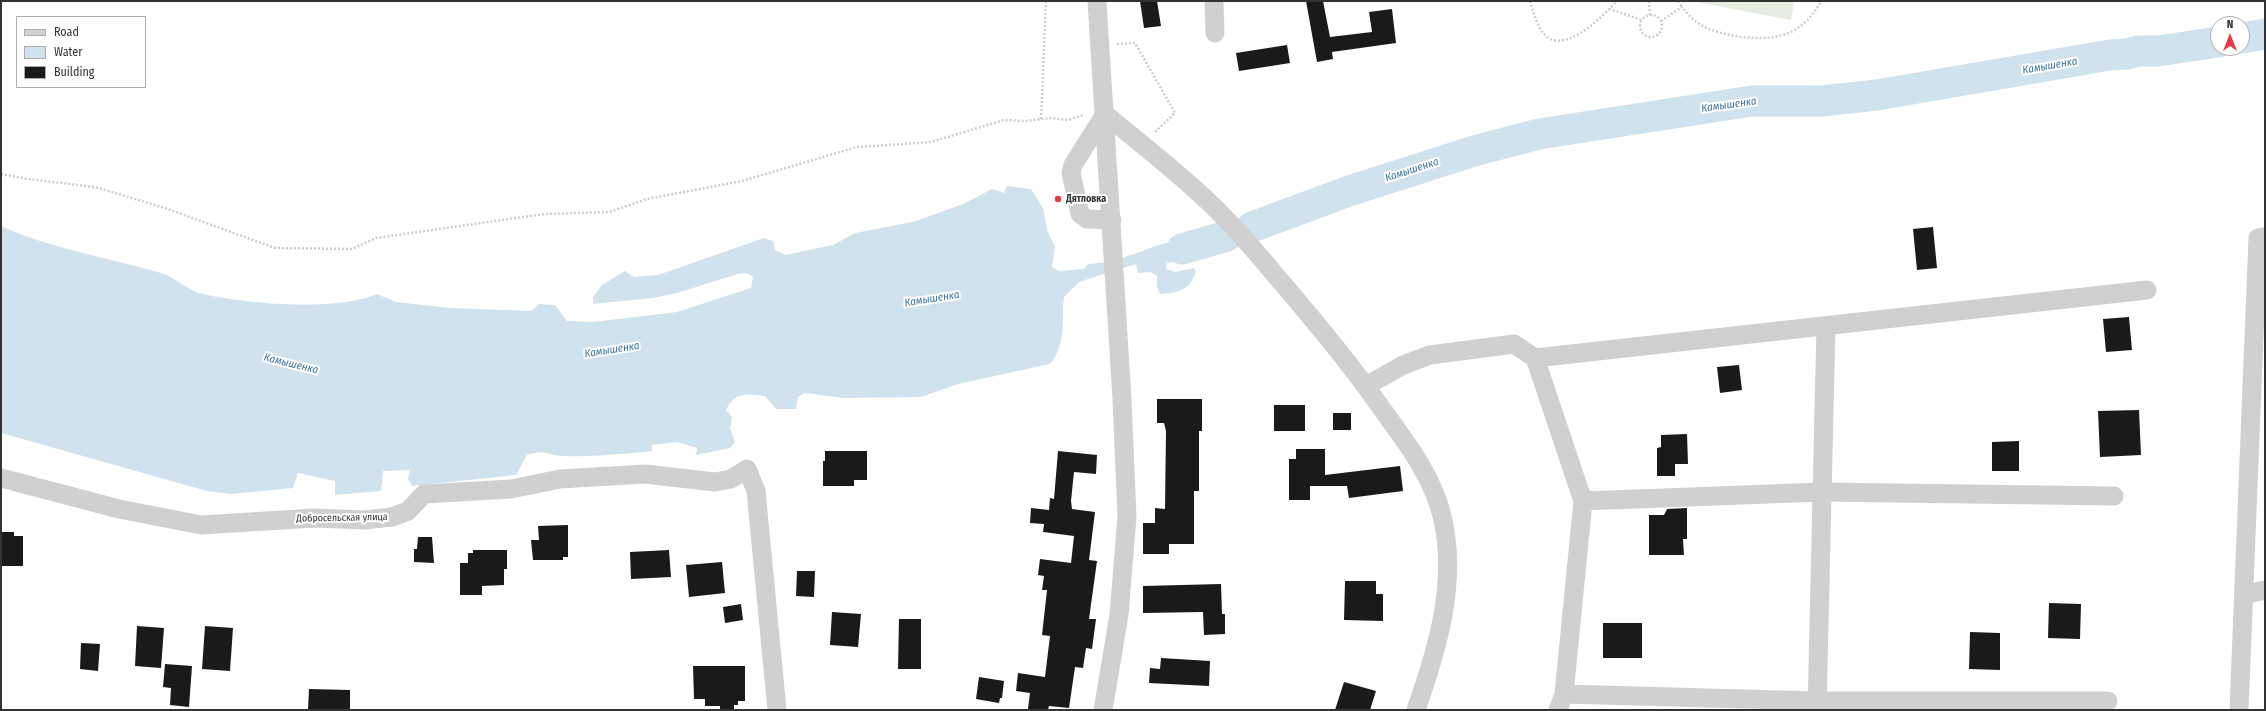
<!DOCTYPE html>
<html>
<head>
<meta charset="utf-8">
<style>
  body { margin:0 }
  #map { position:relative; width:2266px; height:711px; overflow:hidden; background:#fff; font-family:"Fira Sans Condensed",sans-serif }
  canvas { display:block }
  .frame { position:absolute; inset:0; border:2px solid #333; pointer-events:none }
  .legend { position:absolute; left:16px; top:16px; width:130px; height:72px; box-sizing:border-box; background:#fff; border:1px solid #adadad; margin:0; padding:5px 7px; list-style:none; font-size:12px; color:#333 }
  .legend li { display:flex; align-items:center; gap:8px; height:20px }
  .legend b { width:20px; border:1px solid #adadad }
  .north { position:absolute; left:2210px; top:16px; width:40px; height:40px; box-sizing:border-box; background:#fff; border:1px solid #adadad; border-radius:50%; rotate:0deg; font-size:11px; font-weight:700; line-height:16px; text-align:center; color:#333 }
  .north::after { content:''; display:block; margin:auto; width:14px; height:18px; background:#e63946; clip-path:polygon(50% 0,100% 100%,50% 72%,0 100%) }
</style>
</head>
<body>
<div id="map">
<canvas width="2266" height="711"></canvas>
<div class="frame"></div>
<ul class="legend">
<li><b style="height:5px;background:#d0d0d0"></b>Road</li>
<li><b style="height:11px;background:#cfe2ee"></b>Water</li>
<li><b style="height:11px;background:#1a1a1a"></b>Building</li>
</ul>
<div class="north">N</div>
</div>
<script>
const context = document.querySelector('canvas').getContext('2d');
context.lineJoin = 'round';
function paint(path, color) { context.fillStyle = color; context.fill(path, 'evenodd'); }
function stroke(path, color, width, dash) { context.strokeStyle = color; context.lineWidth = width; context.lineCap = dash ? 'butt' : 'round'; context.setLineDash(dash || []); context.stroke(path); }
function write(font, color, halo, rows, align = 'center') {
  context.font = font + ' "Fira Sans Condensed",sans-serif'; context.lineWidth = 4; context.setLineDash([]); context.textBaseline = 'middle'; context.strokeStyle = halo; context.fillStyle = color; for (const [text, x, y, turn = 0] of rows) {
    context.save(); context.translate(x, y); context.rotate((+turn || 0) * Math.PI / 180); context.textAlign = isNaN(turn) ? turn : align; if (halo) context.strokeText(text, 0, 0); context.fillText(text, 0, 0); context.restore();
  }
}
const green = new Path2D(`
  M1691,1h103l-3,19z`);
const water = new Path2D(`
  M1007,186l24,3 12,19 4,22 8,17 -3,20 7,4 25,-2 4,-5c23,-1 41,-8 62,-16 19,-7 37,-8 54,-20l15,1 8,17 -8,9 -4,-4c-16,2 -30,10 -48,12l-1,6 9,3 19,-4 2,4c-7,18 -17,21 -36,22l-3,-7v-11l-6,-4 -13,1 -2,-9 -57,18 -15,15c-3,24 3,46 -14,67l-92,20 -37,13 -78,1 -38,-5 -7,4 -2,12h-20l-11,-13c-18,-2 -30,-5 -39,14l6,7 -2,11 5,14 -5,6 -34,7 1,-7 -20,-6 -25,3v6c-29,3 -58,6 -87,5 -18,0 -18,-8 -38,-1l-11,20 -104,11 -4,-7 2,-9 -27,1 -2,20 -46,4v-14l-37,-8 -5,15 -62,6 -24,-3 -206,-58v-207c51,23 108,32 160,47 14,4 25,16 38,20 45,11 136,19 178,1l19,8 54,6 81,3 8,-7 16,1 12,16 26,1 84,-10 74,-24 2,-11 -6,-4 -9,1 -61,19 -24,5 -60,6v-7l9,-12 23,-14 9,6 24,-2 106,-37 9,3 2,9 10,5 48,-10 22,-12 58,-11 50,-18 29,-15 12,4z`);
const river = new Path2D(`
  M2242,38l23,-4
  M1252,227l97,-36 125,-40 65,-17 213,-33h69l56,-6 233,-40 17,-1 11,-3h20l60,-9
  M1182,249l45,-13`);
const building = new Path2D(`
  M1140,1h17l4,25 -17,2z
  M1306,1h17l7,36 42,-5 -3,-20 23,-3 4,34 -64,9 1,7 -16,3z
  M1287,45l3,18 -51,8 -3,-18z
  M1933,227l4,41 -20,2 -4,-41z
  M2129,317l3,33 -26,2 -3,-33z
  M1739,365l3,25 -22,3 -3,-26z
  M1157,399h45v32h-3v60h-5v53h-25v10h-26v-31h12v-15l10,1 1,-78 -2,-8h-7z
  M1274,405h31v26h-31z
  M2139,410l2,45 -41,2 -2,-46z
  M1333,413h18v17h-18z
  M1687,434l1,30h-13v12h-18v-28l4,-1v-12z
  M2019,441v30h-27v-29z
  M1296,449h29v26l75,-9 3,25 -54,7 -2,-12h-37v14h-21v-41h7z
  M825,451h42v29h-13v6h-31v-25h2z
  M1058,451l39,4 -1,19 -22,-2 -3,29 1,8 23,3 -6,48 8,1 -8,58h7l-4,30 -6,-1 -3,20 -8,-1 -6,41 -20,-2 -1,4h-11l-9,-1 2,-16 -14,-2 2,-18 27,4 5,-41 -8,-1 5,-45h-5l2,-14 -6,-1 2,-16 31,4 3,-27 -31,-4 1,-8 -14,-1 1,-15 18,2 1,-12 4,1z
  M1687,508v31h-4l1,16h-35v-40h15l3,-6z
  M568,525v32h-5v3h-30l-2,-20h8l-1,-14z
  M1,532h13v4h9v30h-22z
  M418,537h14l2,26 -20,-1v-13h3z
  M473,550h34v19h-3v16l-22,1v9h-22v-32h8v-10h5z
  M669,550l2,27 -40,2 -1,-27z
  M722,562l3,31 -36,4 -3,-32z
  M797,571h18l-1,26 -18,-1z
  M1345,581h31v13h7v27l-39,-1z
  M1221,584l1,30h3v20l-21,1 -1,-23 -60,1v-27z
  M2049,603l32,1 -1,35 -32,-1z
  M741,604l2,16 -18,3 -2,-16z
  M832,612l29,2 -3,33 -28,-2z
  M899,619h22v50h-23z
  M1603,623h39v35h-39z
  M137,626l27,2 -3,40 -26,-2z
  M205,626l28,2 -3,43 -28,-2z
  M1970,632l30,1v37l-31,-1z
  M81,643l19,1 -2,27 -18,-2z
  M1161,658l49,3 -1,25 -60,-3 1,-15 10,1z
  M165,664l27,2 -3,41 -19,-2 1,-17 -8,-1z
  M693,666h52v35h-7v4h-4v5h-14v-4h-15v-7h-11z
  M979,677l25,4 -2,17h-2l-1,5 -23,-4z
  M1344,682l32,9 -6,19h-35z
  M309,689l41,1v20h-42z`);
const path = new Path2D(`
  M1530,1c3,10 6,21 11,29 19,31 62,-14 76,-29
  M1649,1l1,14
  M1678,1l4,6
  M1609,9l33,11
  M1640 26a11 11 0 1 1 22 0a11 11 0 1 1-22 0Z
  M1661,21l21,-14c6,8 13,15 23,20 20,10 59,15 81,7 15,-5 28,-19 35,-33
  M1117,44l18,-1 40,70 -19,18 2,1
  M1041,119l5,-118
  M1,174l27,5 67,8 70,21 110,40 77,1 24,-11 168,-24 65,-2 38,-13 95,-18 115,-34 74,-5 73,-22 21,1 26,-3 17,2 15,-5`);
const minor = new Path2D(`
  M1097,1l25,398 5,118 -8,98 -16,95
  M1214,1l1,32
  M1105,114c37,31 77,61 111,95 22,22 42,45 61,68 37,43 73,86 105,132 25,34 52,69 61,111 14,65 -6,130 -27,190
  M1105,114l-32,51 -2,8 9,41 7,5 25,1
  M1366,386l37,-21 27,-10 84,-11 21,14
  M1,478l118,31 82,16 114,-7 49,2 28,-3 16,-6 16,-17 87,-5 49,-10 85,-5 70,8 16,-3 16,-10 9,22 21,219
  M1583,501l239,-9 292,4
  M2244,595l21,-5
  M1564,694l254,7h290
  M1558,710l6,-16 19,-193 -48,-143 612,-68
  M1817,710l9,-384
  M2239,710l19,-472 7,-1`);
const markers = [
  [1058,199,4,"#e63946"]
];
const poiNames = [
  ["Дятловка",1066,199]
];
const streetNames = [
  ["Добросельская улица",342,518,-1]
];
const waterNames = [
  ["Камышенка",2050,66,-10],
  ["Камышенка",1729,105,-8],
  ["Камышенка",1412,170,-18],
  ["Камышенка",932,299,-9],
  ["Камышенка",612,350,-9],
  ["Камышенка",291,364,14]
];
paint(green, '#e6ecdf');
paint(water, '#cfe2ee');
stroke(river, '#cfe2ee', 31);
paint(building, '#1a1a1a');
stroke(path, '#cdcdcd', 2.5, [2, 2]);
stroke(minor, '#d0d0d0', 19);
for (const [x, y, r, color] of markers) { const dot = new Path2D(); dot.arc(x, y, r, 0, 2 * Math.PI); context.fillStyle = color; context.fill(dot); stroke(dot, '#fff', 1.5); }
write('bold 10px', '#333', '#fff', poiNames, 'left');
write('10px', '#333', '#fff', streetNames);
write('italic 11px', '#3f7597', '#fff', waterNames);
</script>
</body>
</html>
